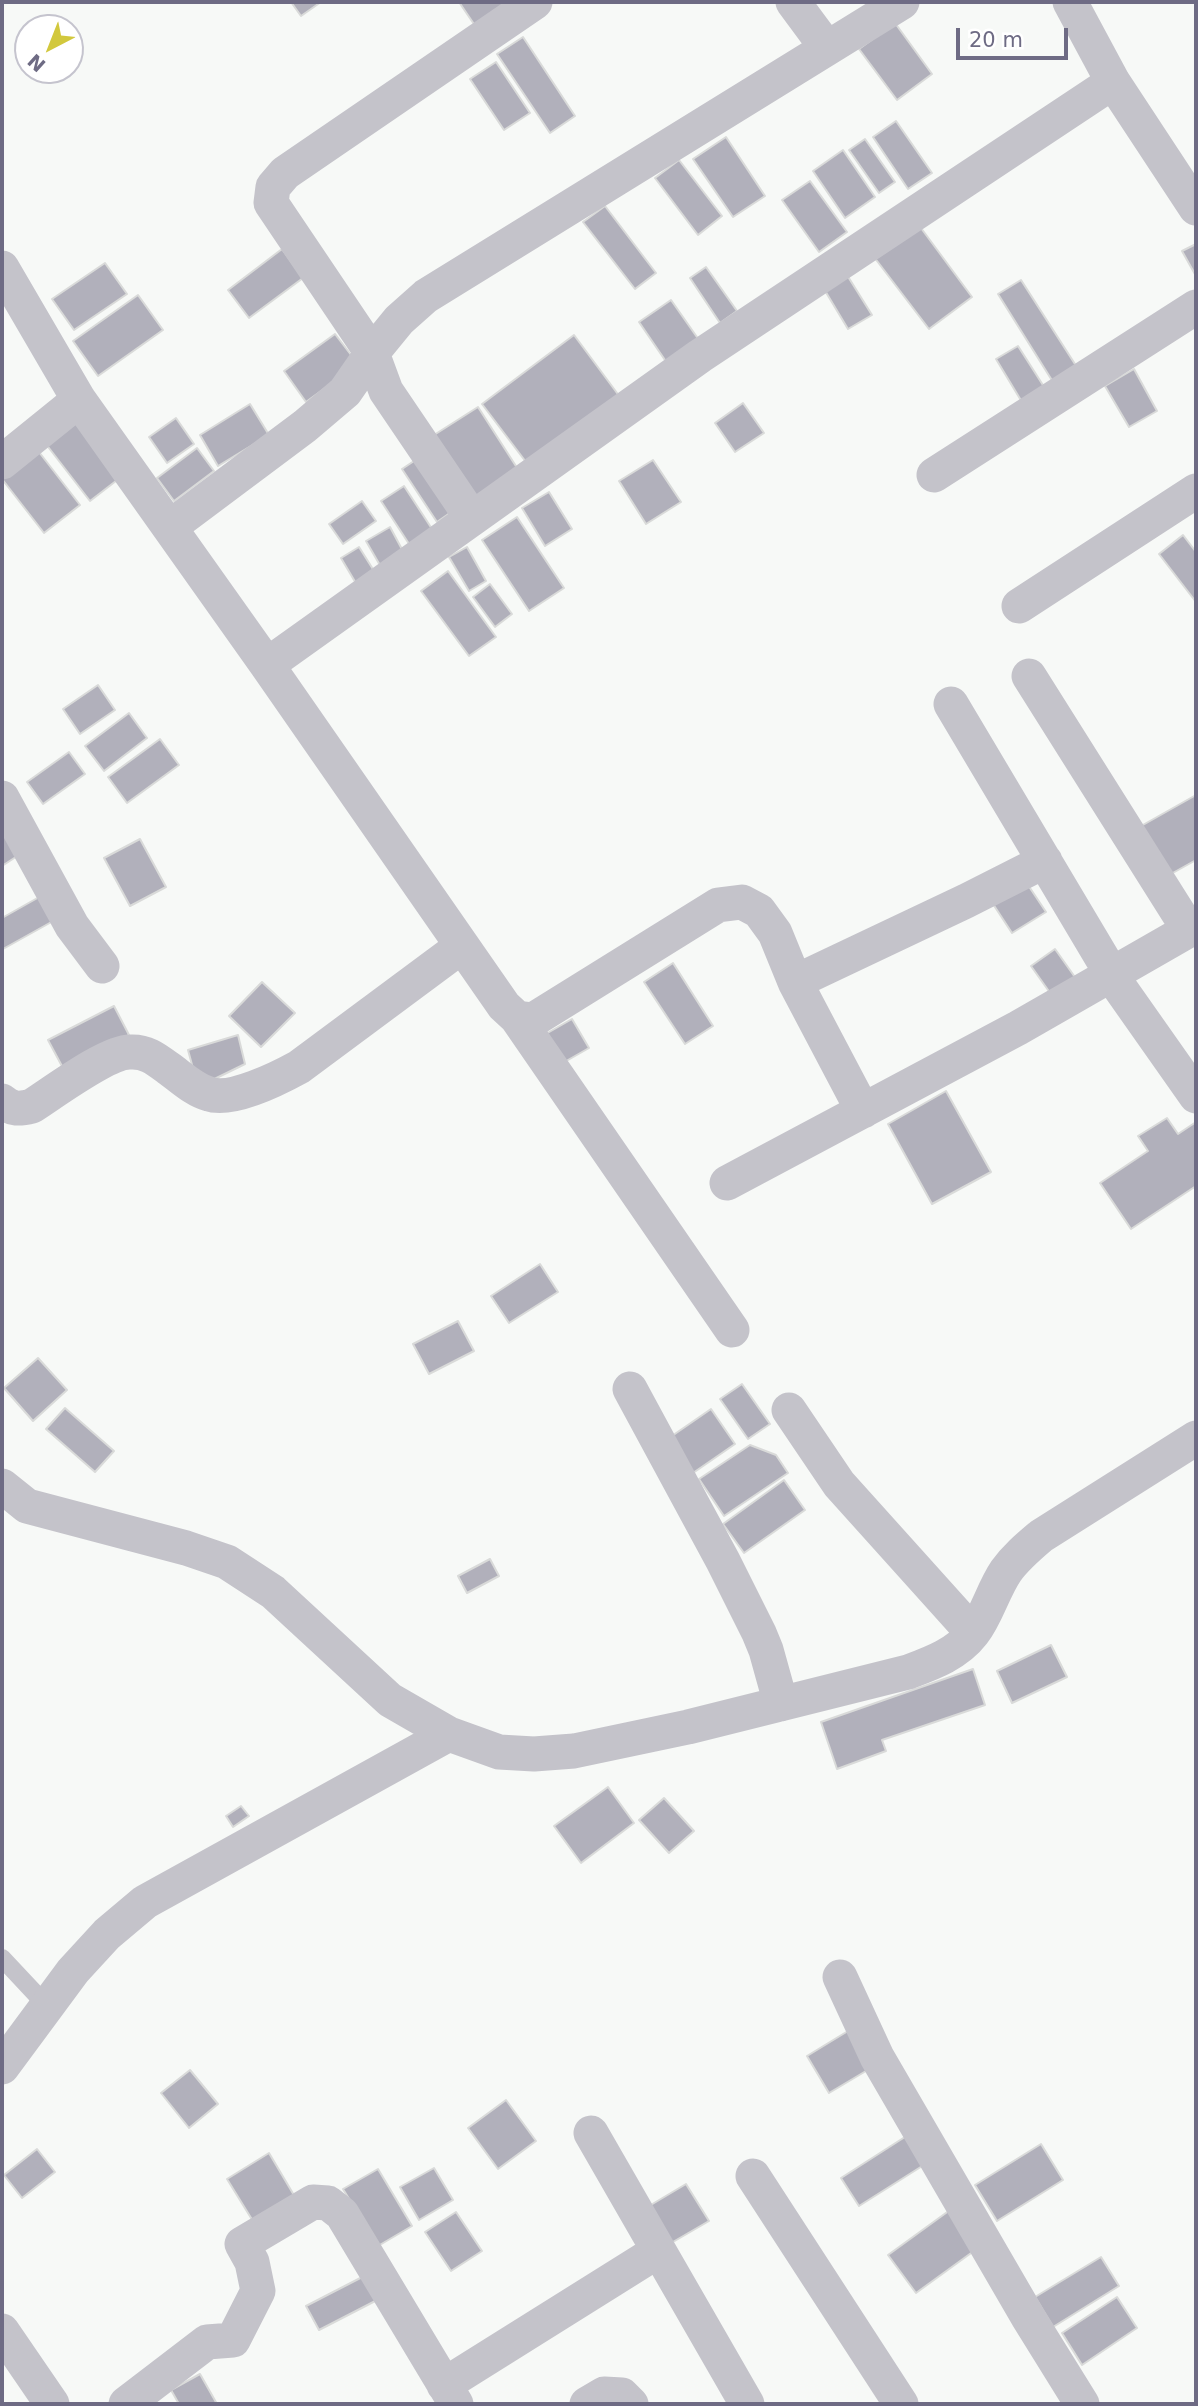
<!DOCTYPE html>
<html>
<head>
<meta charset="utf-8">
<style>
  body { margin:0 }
  #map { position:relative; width:1198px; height:2406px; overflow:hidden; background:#f7f9f7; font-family:"DejaVu Sans",sans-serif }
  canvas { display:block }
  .frame { position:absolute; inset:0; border:4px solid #6e6b84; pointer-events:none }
  .north { position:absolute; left:14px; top:14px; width:70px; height:70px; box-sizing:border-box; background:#fff; border:2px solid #c5c4ce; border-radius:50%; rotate:222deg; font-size:19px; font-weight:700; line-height:28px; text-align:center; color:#6e6b84 }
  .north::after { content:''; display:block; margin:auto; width:24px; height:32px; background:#d2c83d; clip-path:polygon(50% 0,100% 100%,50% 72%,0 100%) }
  .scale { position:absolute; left:956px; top:28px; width:112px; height:32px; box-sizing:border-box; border:4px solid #6e6b84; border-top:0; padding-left:9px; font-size:21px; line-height:24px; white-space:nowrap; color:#6e6b84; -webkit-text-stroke:5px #fff; paint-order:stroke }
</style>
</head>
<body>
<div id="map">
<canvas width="1198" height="2406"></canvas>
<div class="frame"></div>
<div class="north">N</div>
<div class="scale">20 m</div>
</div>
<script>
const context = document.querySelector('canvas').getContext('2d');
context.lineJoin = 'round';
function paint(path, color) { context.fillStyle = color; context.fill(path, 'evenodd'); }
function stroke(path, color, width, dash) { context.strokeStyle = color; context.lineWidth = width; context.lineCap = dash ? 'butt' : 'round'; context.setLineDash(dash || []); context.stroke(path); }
const building = new Path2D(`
  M291,2h30l-20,14z
  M459,2h47l-26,31z
  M895,23l37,51 -35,26 -38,-51z
  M523,37l52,79 -25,17 -53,-79z
  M496,62l34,51 -26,17 -34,-51z
  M896,121l36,52 -24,16 -35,-52z
  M726,137l39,59 -32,21 -40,-58z
  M865,139l30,43 -16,11 -30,-43z
  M843,150l32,47 -30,21 -32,-47z
  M679,160l43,56 -24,19 -43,-57z
  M810,181l37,51 -28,20 -37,-52z
  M605,206l51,67 -21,16 -52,-67z
  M918,224l54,73 -43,32 -55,-72z
  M1196,244v32l-14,-25z
  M282,249l21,29 -54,40 -21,-28z
  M105,263l22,31 -53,36 -22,-31z
  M706,267l31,44 -17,12 -30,-45z
  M847,275l25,40 -24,14 -24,-40z
  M1021,280l61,95 -24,15 -60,-96z
  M138,295l25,35 -65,46 -25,-35z
  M671,300l28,40 -32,23 -28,-41z
  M335,334l23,30 -52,38 -22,-31z
  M574,335l46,62 -91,69 -47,-62z
  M1018,346l30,47 -23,14 -29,-48z
  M1134,369l23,42 -28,16 -24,-41z
  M743,403l21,30 -29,19 -20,-29z
  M250,404l19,31 -51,31 -18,-31z
  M478,407l43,67 -56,35 -42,-67z
  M77,413l48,61 -35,27 -48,-62z
  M176,418l18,26 -27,19 -18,-26z
  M32,443l48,62 -36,28 -42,-54z
  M197,448l17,23 -40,30 -17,-23z
  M423,455l34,53 -20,14 -35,-53z
  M653,460l28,42 -35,22 -27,-43z
  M404,486l32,49 -23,15 -32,-49z
  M549,492l23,37 -27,17 -23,-38z
  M362,501l14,20 -33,23 -14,-20z
  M517,517l47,71 -35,23 -47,-71z
  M390,527l14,26 -23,14 -15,-26z
  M1183,535l13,17v50l-37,-48z
  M359,547l17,27 -19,11 -16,-27z
  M467,547l19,34 -17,10 -20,-34z
  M448,571l48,66 -27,19 -48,-65z
  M490,584l22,30 -17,13 -22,-30z
  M98,685l17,25 -35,24 -17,-25z
  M129,713l18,25 -43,33 -19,-25z
  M160,739l19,26 -52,38 -19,-26z
  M69,752l16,22 -42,30 -16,-22z
  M1196,795v65l-34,19 -28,-49z
  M2,815l23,36 -23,15z
  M140,839l26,48 -36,19 -26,-48z
  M1026,882l20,30 -34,21 -19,-29z
  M41,896l14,24 -52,29 -1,-31z
  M1055,949l22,31 -24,17 -22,-31z
  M673,963l40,63 -28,18 -41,-62z
  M262,982l33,31 -34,34 -32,-31z
  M114,1006l15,29 -66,33 -15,-28z
  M572,1019l17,29 -28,16 -17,-29z
  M238,1035l7,29 -47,23 -10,-37z
  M946,1091l45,81 -59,32 -44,-80z
  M1167,1118l11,16 18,-12v64l-65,43 -31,-46 48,-32 -10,-15z
  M540,1264l18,28 -49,31 -18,-27z
  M458,1321l16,30 -45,23 -16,-30z
  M38,1358l29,32 -34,31 -29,-33z
  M742,1384l28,40 -22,15 -28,-40z
  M65,1408l49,43 -19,21 -49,-43z
  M711,1409l24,35 -42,29 -24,-35z
  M750,1445l26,10 12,18 -64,43 -25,-37z
  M784,1480l21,30 -61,43 -21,-29z
  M490,1559l9,17 -32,17 -9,-17z
  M1051,1645l16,32 -55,26 -15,-32z
  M973,1669l12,36 -103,35 4,11 -49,18 -16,-47z
  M608,1787l26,36 -53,40 -27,-37z
  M664,1798l30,33 -25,22 -30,-33z
  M241,1806l8,10 -16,11 -7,-11z
  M848,2031l23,37 -42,25 -22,-37z
  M190,2070l28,34 -29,24 -28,-35z
  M506,2100l30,41 -38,28 -30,-41z
  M908,2135l19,28 -68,43 -18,-28z
  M1041,2144l22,36 -66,41 -22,-36z
  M37,2149l18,23 -33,26 -18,-23z
  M269,2153l29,49 -42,24 -29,-47z
  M434,2168l19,32 -34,20 -19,-33z
  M378,2169l34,57 -34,20 -35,-57z
  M686,2184l23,37 -43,25 -22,-37z
  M950,2210l28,38 -62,45 -28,-38z
  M456,2212l26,39 -31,20 -26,-39z
  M1101,2257l18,29 -66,41 -18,-30z
  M370,2273l13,24 -64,33 -13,-24z
  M1117,2297l20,31 -55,37 -20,-32z
  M200,2374l17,30h-38l-8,-14z`);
const service = new Path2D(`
  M2,1958l45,48`);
const minor = new Path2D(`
  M793,2l34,46
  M1070,2l43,80 83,126
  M2,268l77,132 188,265 237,341 13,12 16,2 185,-115 24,-3 17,9 16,22 20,49 68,129
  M2,462l77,-62
  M934,475l262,-168
  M472,518l-86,-127 -14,-38 -101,-150 2,-16 12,-14 250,-171
  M170,527l135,-101 40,-34 27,-39 27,-33 27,-24 476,-294
  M1019,606l177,-115
  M267,665l433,-309 413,-274
  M1029,676l160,254
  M951,704l169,284 76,108
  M2,798l70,128 30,40
  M795,982l171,-81 79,-40
  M517,1018l215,312
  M2,1101c10,9 18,8 30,5 22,-14 75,-54 98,-54 16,-1 26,7 38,16 13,9 26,22 41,26 22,8 70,-16 90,-27l163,-121
  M727,1183l291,-155 178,-102
  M630,1389l93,172 36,72 7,17 15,54
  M789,1410l50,74 134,149
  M2,1486l25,20 159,42 41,14 46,30 117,108 59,34 -304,168 -38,32 -34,37 -71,96
  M449,1734l50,18 35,2 40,-3 114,-24 220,-55c24,-9 49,-18 65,-39 14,-18 20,-43 33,-62 10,-14 22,-24 35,-35l155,-98
  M840,1977l37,80 151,260 54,87
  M591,2133l156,271
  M753,2176l148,228
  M2,2331l50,73
  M444,2385l214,-134
  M126,2404l81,-62 26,-2 25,-49 -6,-29 -10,-18 71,-42 15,1 14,11 114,190
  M587,2404l17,-10 18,1 9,9`);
paint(building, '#b1b0bb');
stroke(building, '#d9dad9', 2);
stroke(service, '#c4c3ca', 18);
stroke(minor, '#c4c3ca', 35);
</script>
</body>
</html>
